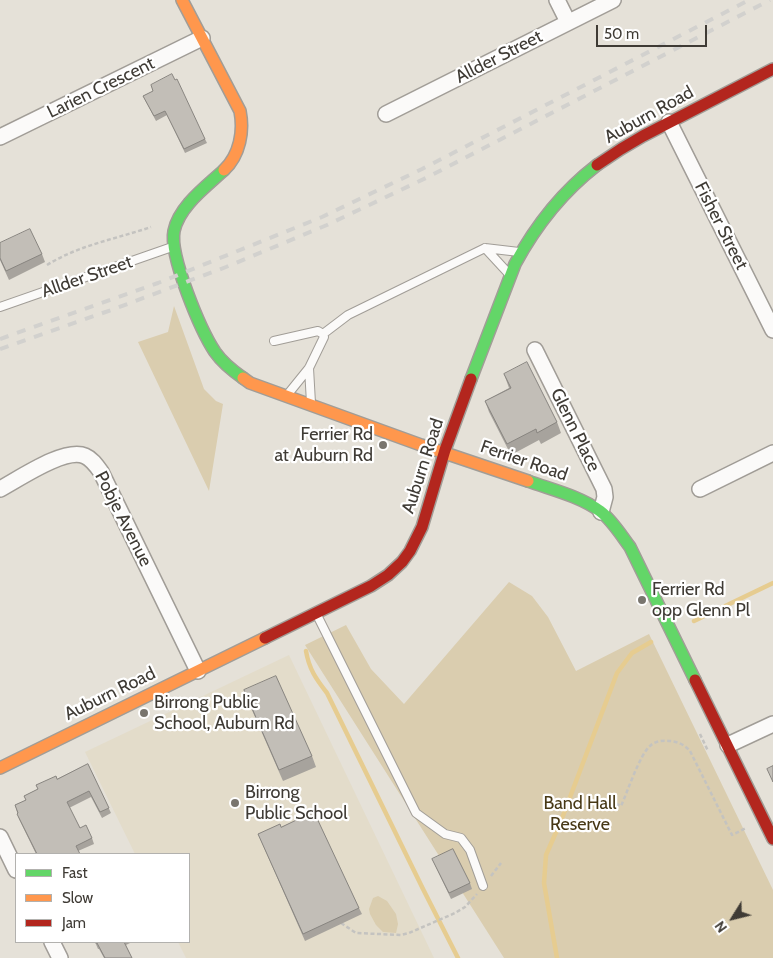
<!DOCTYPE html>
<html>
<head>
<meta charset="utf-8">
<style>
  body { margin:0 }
  #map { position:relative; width:773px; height:958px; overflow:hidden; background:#e5e1d8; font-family:Cabin,sans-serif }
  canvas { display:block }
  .legend { position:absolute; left:15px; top:853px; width:175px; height:90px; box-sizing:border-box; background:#fff; border:1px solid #b2b1ae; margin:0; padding:6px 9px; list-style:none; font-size:15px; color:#3f3b35 }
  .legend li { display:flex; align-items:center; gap:10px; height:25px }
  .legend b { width:25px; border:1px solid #b2b1ae }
  .north { position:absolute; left:708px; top:893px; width:50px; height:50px; -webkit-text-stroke:4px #fff; paint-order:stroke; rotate:234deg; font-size:14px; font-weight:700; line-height:20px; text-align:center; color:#3f3b35 }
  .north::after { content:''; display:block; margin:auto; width:18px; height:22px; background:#3f3b35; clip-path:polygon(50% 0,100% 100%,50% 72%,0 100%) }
  .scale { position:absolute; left:596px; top:25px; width:111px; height:22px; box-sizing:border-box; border:2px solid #3f3b35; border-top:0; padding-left:6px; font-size:15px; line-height:18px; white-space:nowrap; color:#3f3b35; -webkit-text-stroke:4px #fff; paint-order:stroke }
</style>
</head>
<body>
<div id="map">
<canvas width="773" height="958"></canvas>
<ul class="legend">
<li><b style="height:6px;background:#63d668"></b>Fast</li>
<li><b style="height:6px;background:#ff974d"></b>Slow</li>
<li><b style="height:6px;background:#b3261e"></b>Jam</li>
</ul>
<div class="north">N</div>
<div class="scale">50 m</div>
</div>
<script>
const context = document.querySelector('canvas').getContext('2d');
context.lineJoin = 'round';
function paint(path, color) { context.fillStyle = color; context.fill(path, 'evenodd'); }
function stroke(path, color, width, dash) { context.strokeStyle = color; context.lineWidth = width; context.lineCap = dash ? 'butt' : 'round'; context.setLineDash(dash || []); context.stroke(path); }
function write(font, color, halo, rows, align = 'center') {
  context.font = font + ' Cabin,sans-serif'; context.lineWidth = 4.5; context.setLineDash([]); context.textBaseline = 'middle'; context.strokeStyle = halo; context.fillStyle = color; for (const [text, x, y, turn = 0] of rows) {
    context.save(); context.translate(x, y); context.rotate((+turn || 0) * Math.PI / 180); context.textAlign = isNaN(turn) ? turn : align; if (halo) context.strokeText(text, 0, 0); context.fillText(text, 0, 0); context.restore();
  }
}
const built = new Path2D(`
  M289,655l145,303h-248l-8,-16h11v-88h-54l-50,-102z`);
const green = new Path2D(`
  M174,306l30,83 12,12 7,3 -14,87 -71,-149 30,-10z
  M509,582l23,14 16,21 28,54 73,-37 124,256v68h-269l-199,-313 41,-20 25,44 33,35z
  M378,896l9,5 9,13 2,10 -2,9 -13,-1 -7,-7 -6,-11 -1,-5 4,-11z`);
const stream = new Path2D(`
  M694,621l79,-38
  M306,651c3,18 10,28 21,42l96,196 35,69
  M557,958l-13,-75 2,-28 15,-34 56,-148 15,-20 19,-11`);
const path = new Path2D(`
  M47,265c32,-20 69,-26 104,-38
  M700,734l8,17
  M610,801l11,5c6,-13 19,-52 29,-60 5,-5 13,-6 19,-5 8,0 16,4 21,10l42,84 14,-7v-1
  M491,876l10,-13
  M341,923l15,10 45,2 8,-2 46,-20 10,-6 12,-13`);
const lane = new Path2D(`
  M485,248l24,26
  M0,307l172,-60
  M323,334l25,-19 137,-67 34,4
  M274,341l44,-10 5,3 1,3 -15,31 -21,26
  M309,368l2,35
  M317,615l99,198 29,21 16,4 9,12 13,36`);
const street = new Path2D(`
  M557,0l11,22
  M386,114l227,-114
  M669,122l104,208
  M0,137l202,-99
  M535,350l69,139 1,8 -4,15
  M0,489c19,-10 65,-42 85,-33 7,3 11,9 16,16l97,199
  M700,489l73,-36
  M728,745l45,-21
  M0,837l16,33
  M52,942l8,16`);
const fast = new Path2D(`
  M224,170c-17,16 -45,36 -50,61 -5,25 27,100 41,121 7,10 18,19 28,26
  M471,379l44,-115c21,-39 47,-72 82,-99
  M528,481c25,9 51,15 72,30 12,9 21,24 30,36l65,133`);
const slow = new Path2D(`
  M182,0l58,111c4,20 0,44 -16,59
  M243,378l7,5 171,62 107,36
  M0,768l265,-130`);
const jam = new Path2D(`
  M597,165l24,-16 22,-13 130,-67
  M265,638l106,-52 17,-11 14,-13 8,-11 12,-24 23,-77 26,-71
  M695,680l78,159`);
const rail = new Path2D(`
  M0,339l158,-56 164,-66 100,-48 327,-169
  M0,349l114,-40 112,-42 101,-42 99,-47 344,-178`);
const wall = new Path2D(`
  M151,85l54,54 2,4 -22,10 -18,-38 -11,6 -11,-21 -2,-4 10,-5z
  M0,243l42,11 3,8 -36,18 -9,-20z
  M504,374l53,48 4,11 -20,11 -2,-4 -28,15 -22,-43 -4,-11 24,-13z
  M244,690l68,66 4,11 -33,14 -35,-80z
  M88,764l23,49 -9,5 -11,-21 -22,11 11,20 12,10 2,6 -16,7 2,3h-44l-17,-35 -4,-14 11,-5 -2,-4 14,-7 -2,-4 21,-6z
  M281,827l78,81 3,6 -57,27 -47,-107z
  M432,859l38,24 2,6 -21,10z
  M95,942h34l1,1 -4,2 6,13h-28l-5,-9h-1z`);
const building = new Path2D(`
  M172,74l3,6 2,-1 28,60 -21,10 -19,-38 -11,5 -11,-20 10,-5 -2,-6z
  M30,229l12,25 -36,17 -6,-13v-15z
  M527,362l30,60 -20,11 -1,-4 -29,15 -22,-43 26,-13 -7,-14z
  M276,676l36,80 -33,14 -35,-80z
  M88,764l21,44 -9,4 -11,-21 -22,11 13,26 6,-3 6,13 -16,8 4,8h-43l-20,-40 1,-1 -3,-8 11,-5 -2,-4 14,-7 -2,-4 20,-9 1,3z
  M773,766v16l-6,-13z
  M314,812l45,96 -56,26 -45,-100 22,-10 1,3z
  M453,849l17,34 -21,10 -17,-34z
  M95,942h29l8,16h-27l-8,-15h-1z`);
const markers = [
  [383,445,5,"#79756e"],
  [642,600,5,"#79756e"],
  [144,713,5,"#79756e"],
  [235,803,5,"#79756e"]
];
const streetNames = [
  ["Allder Street",499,57,-27],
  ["Larien Crescent",101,88,-26],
  ["Auburn Road",649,115,-29],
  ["Fisher Street",721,226,63],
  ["Allder Street",87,277,-19],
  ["Glenn Place",575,430,64],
  ["Ferrier Road",524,461,19],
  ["Auburn Road",423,466,-72],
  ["Pobje Avenue",123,519,63],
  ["Auburn Road",110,694,-26]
];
const poiNames = [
  ["Ferrier Rd",373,435,"right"],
  ["at Auburn Rd",373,456,"right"],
  ["Ferrier Rd",652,590],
  ["opp Glenn Pl",652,611],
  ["Birrong Public",154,703],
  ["School, Auburn Rd",154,724],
  ["Birrong",245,793],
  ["Public School",245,814]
];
const parkNames = [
  ["Band Hall",580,804],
  ["Reserve",580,825]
];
paint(built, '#e3dcca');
paint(green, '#dacdaf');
stroke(stream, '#e6cc90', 4.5);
stroke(lane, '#a19d97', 10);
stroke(street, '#a19d97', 18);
stroke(fast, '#a19d97', 14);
stroke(slow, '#a19d97', 14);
stroke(jam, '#a19d97', 14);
stroke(path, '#c4c3c0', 2.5, [4, 2.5]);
stroke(lane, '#fbfaf9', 8);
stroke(street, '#fbfaf9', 15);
stroke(fast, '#63d668', 11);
stroke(slow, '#ff974d', 11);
stroke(jam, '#b3261e', 11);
stroke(rail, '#d2d1ce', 4, [9, 9]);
paint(wall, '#a7a39d');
paint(building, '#c2beb7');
stroke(building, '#888580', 1);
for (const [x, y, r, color] of markers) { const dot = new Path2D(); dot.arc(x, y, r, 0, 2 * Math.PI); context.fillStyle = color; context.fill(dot); stroke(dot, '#fff', 2); }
write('18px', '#3f3b35', '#fff', streetNames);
write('18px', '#3f3b35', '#fff', poiNames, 'left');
write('18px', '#473815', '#fff', parkNames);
</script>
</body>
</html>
